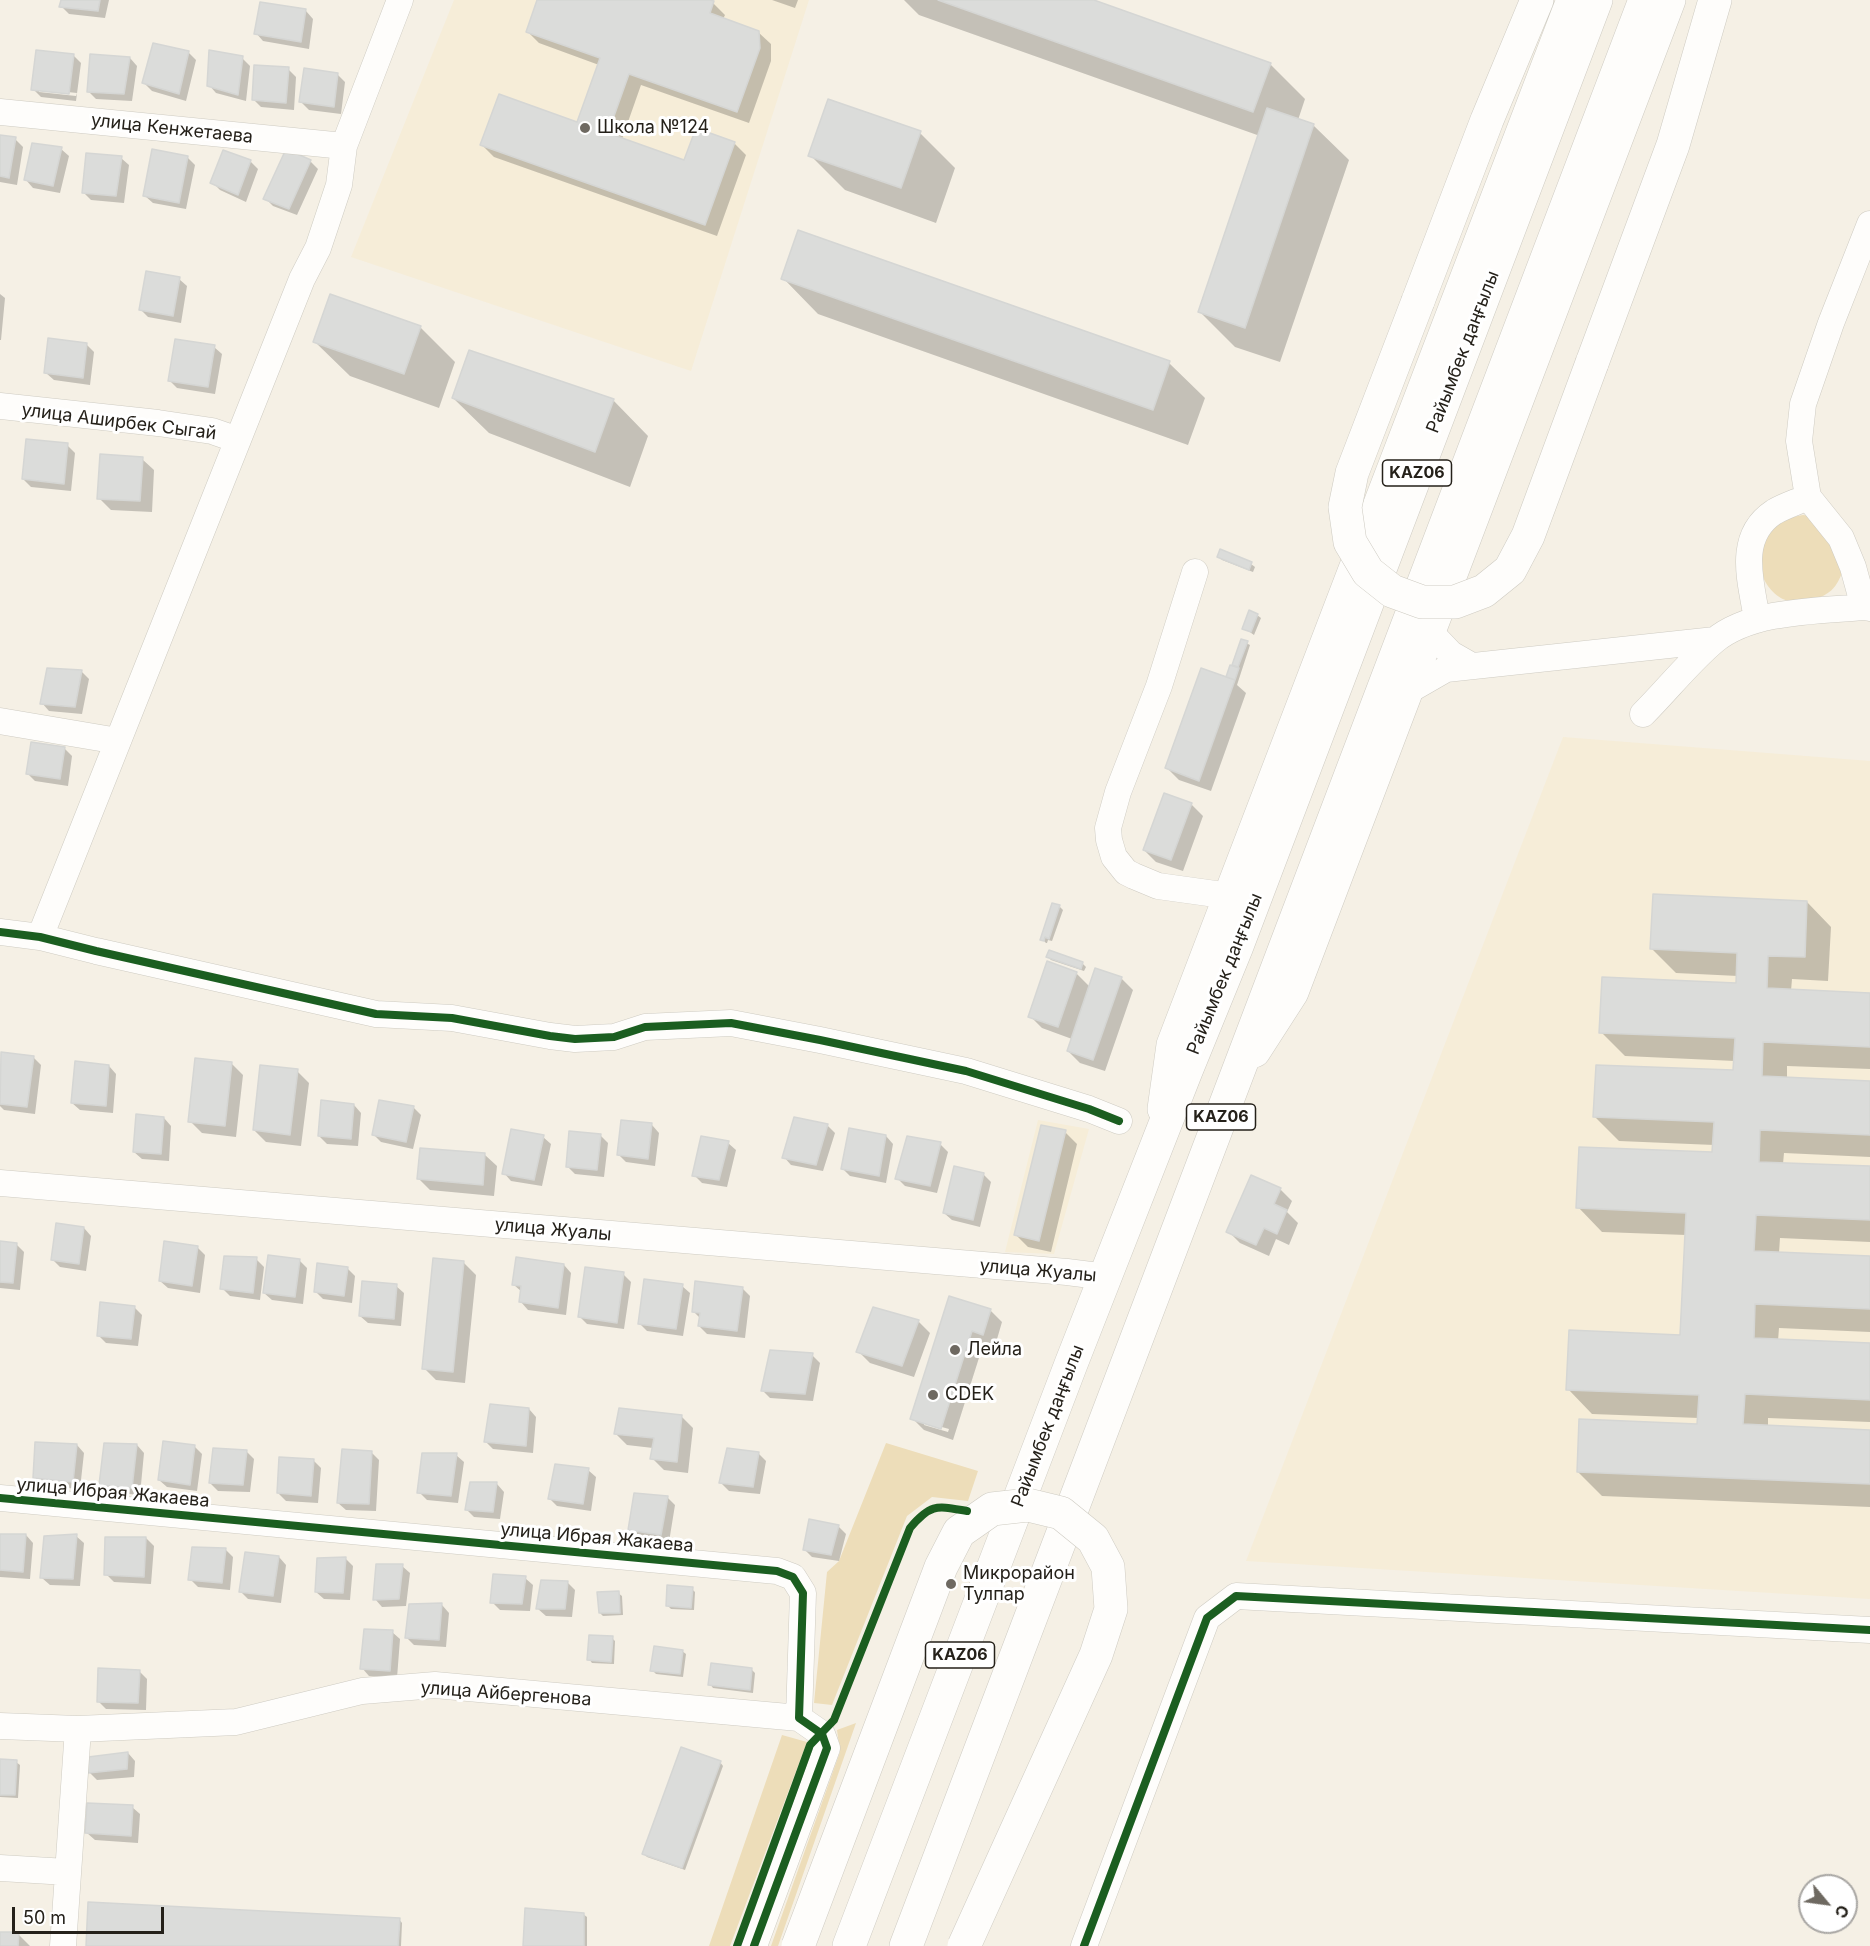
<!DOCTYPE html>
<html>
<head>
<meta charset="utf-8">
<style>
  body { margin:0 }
  #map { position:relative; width:1870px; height:1946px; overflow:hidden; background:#f5f0e5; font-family:Inter,sans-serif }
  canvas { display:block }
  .north { position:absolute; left:1798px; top:1874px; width:60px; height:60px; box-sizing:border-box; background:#fff; border:2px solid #a8a6a3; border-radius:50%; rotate:119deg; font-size:16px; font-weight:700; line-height:24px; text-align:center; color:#25211a }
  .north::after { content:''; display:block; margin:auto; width:21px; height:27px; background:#6e6961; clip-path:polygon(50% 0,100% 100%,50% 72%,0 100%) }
  .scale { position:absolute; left:12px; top:1907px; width:152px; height:27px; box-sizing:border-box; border:3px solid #25211a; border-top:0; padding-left:8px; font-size:18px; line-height:21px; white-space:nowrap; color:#25211a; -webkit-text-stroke:4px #fff; paint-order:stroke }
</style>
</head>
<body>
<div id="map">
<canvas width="1870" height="1946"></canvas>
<div class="north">С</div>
<div class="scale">50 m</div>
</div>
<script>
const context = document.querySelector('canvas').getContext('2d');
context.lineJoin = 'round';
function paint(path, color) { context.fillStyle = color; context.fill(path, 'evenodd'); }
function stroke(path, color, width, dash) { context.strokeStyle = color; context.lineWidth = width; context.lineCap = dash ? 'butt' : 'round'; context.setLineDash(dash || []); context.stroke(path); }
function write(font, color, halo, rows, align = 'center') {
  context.font = font + ' Inter,sans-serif'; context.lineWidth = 6; context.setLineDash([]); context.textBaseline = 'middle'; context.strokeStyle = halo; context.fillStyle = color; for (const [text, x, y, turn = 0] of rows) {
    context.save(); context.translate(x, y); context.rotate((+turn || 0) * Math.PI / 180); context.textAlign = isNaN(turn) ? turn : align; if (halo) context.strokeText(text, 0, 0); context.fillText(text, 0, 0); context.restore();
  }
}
const built = new Path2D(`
  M454,0h355l-118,371 -340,-114z
  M1563,737l307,24v838l-624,-38z
  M1038,1120l51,9 -35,125 -49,-2z`);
const green = new Path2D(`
  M1803,515l14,2 28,46c-6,22 -13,33 -36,37 -5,0 -10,2 -14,2 -30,-1 -48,-48 -29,-69 10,-10 23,-16 37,-18z
  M886,1443l92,28 -10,30 -36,-4 -25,19 -75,189 -18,-2 13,-131 12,-11z
  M856,1723l-78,223h-7l69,-194 -3,-22z
  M782,1735l25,7 -77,204h-21z`);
const shadow = new Path2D(`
  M62,0h47l-4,18 -36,-4 -8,-8z
  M538,0h168l7,3 12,12 -2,4 35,13 13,12v17l-22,62 -108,-38 -19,54 63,23 49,-19 12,12 -29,81 -223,-79 -12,-12 96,-21 21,-59 -60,-22 -12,-12z
  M772,0h26l-3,8z
  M904,0h185l181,64 35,35 -7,21 15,5 36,35 -69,202 -45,-15 -35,-35 60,-176 -341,-121z
  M306,11l7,8 -4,30 -46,-8 -7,-8z
  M188,52l8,8 -10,41 -34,-10 -8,-8z
  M73,55l8,8 -5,38 -35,-4 -8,-8zM39,89l38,4 -1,3 -37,-4z
  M130,58l7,8 -5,35 -36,-2 -8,-8z
  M242,58l8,8 -4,35 -30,-8 -7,-8z
  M288,69l8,8 -2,33 -33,-3 -8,-8z
  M338,75l7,7 -4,32 -32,-4 -8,-8z
  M920,133l35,35 -19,55 -91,-33 -35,-35z
  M0,136l15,3 8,8 -6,38 -17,-3z
  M61,149l8,7 -9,37 -27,-5 -7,-8z
  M287,151l24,11 7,7 -21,46 -24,-9 -8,-8z
  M223,152l28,10 7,7 -12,33 -26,-12 -8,-8z
  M187,157l8,8 -9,44 -33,-6 -8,-7z
  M121,158l8,7 -5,38 -33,-3 -8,-8z
  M783,278l386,85 36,35 -17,47 -370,-131z
  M179,279l8,7 -6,37 -33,-6 -8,-8z
  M0,294l5,4 -4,42h-1z
  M420,327l35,35 -16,46 -89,-32 -36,-35z
  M86,344l8,8 -4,33 -36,-5 -8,-7z
  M214,347l8,7 -7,40 -38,-6 -8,-8z
  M453,398l160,2 35,36 -18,51 -141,-54z
  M67,445l8,8 -4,38 -40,-4 -8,-8z
  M142,459l12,11 -2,42 -41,-2 -12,-12z
  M1218,556l33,8 4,3 -2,5 -31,-12z
  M1257,615l4,3 -7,17 -10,-7z
  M1242,641l8,4 -13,40 9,8 -35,98 -32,-11 -12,-12 60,-89z
  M81,671l8,8 -7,35 -33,-3 -7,-8z
  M64,748l8,8 -4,30 -33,-5 -7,-7z
  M1191,804l12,12 -20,55 -27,-9 -12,-12z
  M1807,902l24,25 -3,54 -36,-2 -1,12 79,3v75l-83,-3v13l83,3v75l-86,-4 -1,11 87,4v74l-90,-4 -1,15 91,4v75l-91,-4 -1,13 92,4v77l-102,-4v9l102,4v76l-268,-11 -24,-24 121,-46v-8l-107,-4 -24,-25 114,-53 4,-101 -84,-3 -24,-25 136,-53v-9l-95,-4 -24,-24 139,-45 1,-11 -110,-5 -24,-24 136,-48 1,-8 -62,-3 -24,-24z
  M1059,906l4,4 -11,31 -4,-1 -1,3h-1l-4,-4z
  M1048,957l34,6 4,4 -2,4 -33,-11z
  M1076,973l14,14 31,-9 12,12 -28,81 -25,-8 -12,-12 4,-12 -30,-11 -12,-12z
  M3,1053l30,4 8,8 -6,49 -31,-4 -4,-4v-33z
  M231,1063l12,12 -7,62 -34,-4 -12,-12z
  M109,1066l7,8 -3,39 -33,-3 -8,-7z
  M297,1071l12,12 -8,63 -35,-4 -12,-12z
  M354,1105l7,8 -3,33 -31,-2 -8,-8z
  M413,1107l8,8 -8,34 -32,-7 -8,-8z
  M164,1118l7,8 -2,35 -27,-2 -8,-7z
  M652,1125l7,8 -4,33 -29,-4 -7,-7z
  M827,1125l8,8 -12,38 -32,-6 -7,-8z
  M1065,1132l12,12 -26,108 -23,-5 -12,-12z
  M600,1135l8,8 -4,34 -29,-3 -7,-7z
  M886,1136l7,8 -7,39 -36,-7 -7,-7z
  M543,1137l8,7 -9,42 -31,-5 -7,-8z
  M728,1143l8,7 -9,37 -25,-4 -8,-8z
  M940,1144l8,8 -11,41 -32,-7 -8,-8z
  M485,1155l12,11 -3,30 -64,-6 -12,-12z
  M983,1174l8,8 -11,45 -28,-7 -8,-7z
  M1280,1189l12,12 -5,11 11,11 -9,22 -13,-6 -7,17 -29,-13 -12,-12z
  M84,1228l7,8 -5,35 -26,-4 -8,-8z
  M0,1243l16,1 8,8 -4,38 -20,-2z
  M197,1247l8,8 -5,38 -32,-5 -8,-7z
  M256,1259l8,8 -4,33 -30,-4 -8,-8z
  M300,1261l7,7 -4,36 -31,-4 -8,-7z
  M464,1263l12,12 -11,108 -29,-3 -12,-12z
  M564,1265l7,8 -5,42 -38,-5 -7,-8 1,-10 -8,-7z
  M347,1268l8,8 -3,27 -29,-4 -8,-8z
  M623,1274l8,8 -7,47 -37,-5 -8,-8z
  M396,1286l8,7 -3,33 -33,-3 -8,-7z
  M682,1286l8,7 -7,43 -36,-5 -8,-8z
  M742,1288l8,8 -5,42 -38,-4 -8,-8 1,-8 -7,-7z
  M950,1298l40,12 12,12 -7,24 -11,-4 -31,98 -29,-10 -12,-12zM924,1422l25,7 -1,3 -24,-7z
  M134,1307l8,8 -4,31 -32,-3 -8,-8z
  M918,1321l12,12 -16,44 -44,-14 -12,-12z
  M812,1355l8,8 -7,38 -43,-3 -8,-8z
  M529,1409l7,8 -3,36 -40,-4 -7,-7z
  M681,1416l12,12 -5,45 -24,-3 -12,-12 1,-10 -26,-3 -11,-11z
  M77,1445l7,8 -4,36 -38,-3 -8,-8z
  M137,1445l7,8 -4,42 -32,-3 -8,-7z
  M194,1446l8,8 -5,37 -30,-4 -8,-7z
  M246,1451l8,8 -4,33 -32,-1 -8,-8z
  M371,1452l8,8 -3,51 -30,-1 -8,-7z
  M758,1453l8,8 -6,33 -31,-3 -8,-8z
  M456,1455l8,7 -6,41 -31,-3 -8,-8z
  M313,1460l8,8 -3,35 -32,-2 -8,-8z
  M588,1470l8,7 -5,34 -34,-5 -7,-7z
  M497,1484l7,8 -4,27 -26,-2 -8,-8z
  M668,1498l7,7 -6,37 -32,-5 -7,-8z
  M838,1526l8,8 -7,27 -27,-4 -7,-7z
  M0,1535h26l7,8 -3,36 -30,-2z
  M76,1536l8,7 -4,43 -30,-1 -8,-7z
  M146,1538l8,8 -3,38 -37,-2 -8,-8z
  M226,1550l7,7 -3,33 -32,-3 -8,-8z
  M279,1557l7,8 -5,38 -33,-4 -8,-8z
  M346,1559l7,7 -3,34 -26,-1 -8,-7z
  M402,1566l8,7 -4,33 -24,1 -7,-8z
  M525,1578l8,7 -3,26 -30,-1 -8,-8z
  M567,1582l8,8 -3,27 -26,-1 -8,-7z
  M692,1589l3,3 -1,18 -23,-1 -4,-4z
  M618,1593l4,3 1,19 -20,1 -3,-3z
  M442,1605l7,8 -3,34 -32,-2 -7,-7z
  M392,1632l8,7 -3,39 -28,-2 -7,-8z
  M612,1638l3,3 -1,23 -22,-1 -3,-4z
  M682,1651l4,3 -3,23 -27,-3 -4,-4z
  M752,1670l3,3 -2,20 -40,-5 -3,-4z
  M139,1671l8,8 -1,31 -40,-1 -8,-8z
  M128,1753l7,8 -1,16 -37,3 -8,-8z
  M0,1761l16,1 4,3 -2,33 -18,-1z
  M720,1762l3,4 -38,104 -38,-13 -4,-4z
  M132,1807l8,7 -2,29 -43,-3 -8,-7z
  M583,1914l4,3v29h-62z
  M399,1919l3,4 -1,23h-313z
  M0,1933l18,1 12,12h-30z`);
const building = new Path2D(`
  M61,0h39l-2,11 -39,-4z
  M537,0h173l4,1 -4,12 49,18 1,17 -23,64 -108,-38 -21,59 76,27 12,-32 39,14 -30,83 -225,-80 19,-51 78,28 23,-64 -74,-26z
  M938,0h156l177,63 -18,49z
  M260,2l46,7 -5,33 -47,-8z
  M153,43l36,8 -10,43 -37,-11z
  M36,50l38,4 -5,40 -38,-4z
  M209,50l34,6 -5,39 -31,-9z
  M90,54l40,3 -6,37 -37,-2z
  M254,65l35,2 -3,36 -34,-3z
  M304,68l34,5 -4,34 -35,-5z
  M828,99l93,32 -20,57 -93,-32z
  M1267,108l47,16 -69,204 -47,-16z
  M0,135l16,2 -7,41 -9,-2z
  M32,143l30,4 -9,39 -29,-6z
  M152,149l36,7 -9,47 -36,-7z
  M286,149l25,11 -22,49 -26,-10z
  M223,150l28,10 -13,35 -28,-12z
  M86,153l36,3 -6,40 -34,-3z
  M798,230l372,131 -17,49 -372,-131z
  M146,271l34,6 -7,39 -34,-6z
  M330,294l91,32 -17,48 -91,-32z
  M48,338l39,5 -4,35 -39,-5z
  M175,339l40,6 -7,42 -40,-6z
  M469,350l145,49 -19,53 -143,-54z
  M26,439l42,4 -4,41 -42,-5z
  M100,454l43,3 -3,44 -43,-2z
  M1220,549l32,13 -3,8 -32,-13z
  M1249,610l9,4 -7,18 -9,-3z
  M1241,639l7,2 -10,26 -6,-2z
  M1230,665l9,3 -4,12 -9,-3z
  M47,668l35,2 -7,37 -35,-3z
  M1201,668l34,12 -36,101 -34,-13z
  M31,742l34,5 -5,32 -34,-5z
  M1164,793l28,10 -21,57 -28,-10z
  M1653,894l154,7 -2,56 -37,-1 -1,32 103,5v54l-107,-5 -1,34 108,5v54l-110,-5 -1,32 111,4v54l-114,-5 -2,36 116,5v53l-115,-5 -1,34 116,5v57l-125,-6 -2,30 127,6v54l-293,-12 2,-53 118,5 2,-29 -133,-5 3,-60 111,5 6,-122 -110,-5 3,-61 133,5 2,-30 -121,-5 3,-52 137,5 2,-32 -136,-5 3,-56 134,6 1,-30 -87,-4z
  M1052,903l8,2 -11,34 -4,-2 -1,4 -4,-1z
  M1049,950l34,12 -2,7 -35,-12z
  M1047,961l30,11 -19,55 -30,-10z
  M1095,968l27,9 -29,83 -26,-9z
  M1,1052l33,4 -7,51 -27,-3z
  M195,1058l37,4 -7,64 -37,-4z
  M75,1061l34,4 -3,41 -35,-3z
  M260,1065l38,4 -8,66 -37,-5z
  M321,1100l33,4 -3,35 -33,-3z
  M379,1100l35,6 -8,36 -34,-7z
  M136,1114l28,3 -3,37 -28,-2z
  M794,1117l34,7 -12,41 -34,-7z
  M621,1120l31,3 -4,36 -31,-4z
  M1041,1125l25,5 -27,111 -25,-6z
  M849,1128l37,7 -7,41 -38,-7z
  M511,1129l33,6 -10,45 -32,-6z
  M569,1131l32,3 -4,36 -31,-3z
  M701,1136l28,5 -10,39 -27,-4z
  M907,1136l34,6 -11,44 -35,-7z
  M420,1148l65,5 -2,32 -66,-6z
  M954,1166l30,7 -11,47 -30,-7z
  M1251,1175l30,13 -7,16 13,6 -10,24 -13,-6 -8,17 -30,-13z
  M56,1223l28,4 -5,37 -28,-4z
  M0,1241l17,2 -4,40 -13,-1z
  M164,1241l34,5 -6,40 -33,-5z
  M268,1255l32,4 -5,38 -32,-4z
  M224,1256l33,1 -4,36 -33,-4z
  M516,1257l48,7 -6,44 -39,-6 2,-16 -9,-1z
  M433,1258l31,3 -11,111 -31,-3z
  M317,1263l31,4 -4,29 -30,-4z
  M585,1267l39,5 -7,51 -39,-6z
  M644,1279l39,5 -7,45 -38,-5z
  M362,1281l35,3 -3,35 -35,-3z
  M695,1281l48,6 -6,44 -39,-5 2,-13 -8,-1z
  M949,1296l42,13 -8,26 -11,-4 -31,98 -31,-10z
  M100,1302l35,4 -4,33 -34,-3z
  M873,1307l46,13 -17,46 -46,-14z
  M770,1350l43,3 -8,41 -44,-3z
  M490,1404l39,4 -3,38 -42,-4z
  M619,1408l63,7 -5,47 -27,-3 4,-21 -40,-4z
  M163,1441l32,4 -5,40 -32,-5z
  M35,1442l42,2 -4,38 -40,-4z
  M104,1443l33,1 -5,44 -33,-3z
  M213,1448l34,2 -4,35 -34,-2z
  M727,1448l32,4 -6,35 -34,-4z
  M342,1449l30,2 -3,53 -32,-1z
  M422,1453h35l-6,43 -34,-3z
  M279,1457l35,2 -3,37 -34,-3z
  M555,1464l34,4 -6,36 -35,-5z
  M470,1482h27l-4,30 -28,-2z
  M634,1493l34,3 -7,39 -33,-5z
  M809,1519l30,6 -8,30 -28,-5z
  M0,1534h26l-3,38 -23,-2z
  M77,1534l-4,45 -33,-1 4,-42z
  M105,1537h41l-2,40 -40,-2z
  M192,1547l34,1 -4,35 -34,-3z
  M245,1552l34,4 -6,40 -34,-4z
  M346,1557l-3,36 -28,-1 2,-34z
  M376,1564h27l-4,35 -26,1z
  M493,1574l33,2 -4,28 -32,-1z
  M541,1580l27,1 -3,28h-29z
  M667,1585l26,2 -2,21 -25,-2z
  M619,1591l1,22h-21l-2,-21z
  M442,1603l-3,37 -34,-2 4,-34z
  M364,1629l29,1 -3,41 -30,-2z
  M589,1635l24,1 -2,26 -24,-2z
  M654,1646l29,4 -3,24 -30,-3z
  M711,1663l41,5 -2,22 -42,-5z
  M98,1668l42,2 -2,33 -41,-1z
  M681,1747l40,14 -39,107 -40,-14z
  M128,1752l-1,17 -39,4v-16z
  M0,1759l17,1 -2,35h-15z
  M87,1803l46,2 -2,31 -46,-3z
  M88,1902l312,16 -2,28h-312z
  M525,1908l59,5v33h-61z
  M0,1932h19l-1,14h-18z`);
const minor = new Path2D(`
  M0,112l344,34
  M0,406l158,17 54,8 26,9
  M1195,572l-36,114 -41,106 -10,36 1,12 5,17 12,15 8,4 24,10 72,10
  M1864,607l-11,-40 -12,-29 -33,-41 -9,-56 4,-37 28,-81 39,-99
  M1757,619c-6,-37 -21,-82 17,-107 10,-6 23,-10 34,-15
  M1429,631l22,23 21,12
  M1406,692l40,-23 269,-29
  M1643,714c24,-24 46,-52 71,-73 37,-31 104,-30 150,-34l6,1
  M0,721l118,20
  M0,932l40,5 56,14 280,63 76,4 98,18 25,3 39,-2 31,-10 86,-4 89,17 146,31 123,38 30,12
  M40,937l262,-658 16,-31 21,-63 5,-39 56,-146
  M0,1183l1067,89 40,5
  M0,1498l777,73 16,6 10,16 -4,125 23,16 5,14 -73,198
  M0,1726l78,3 158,-7 126,-31 73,-6 364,33
  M0,1868l67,4
  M63,1946l15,-217
  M1084,1946l123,-328 29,-22 634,34`);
const major = new Path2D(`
  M1418,301l69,-181 50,-120
  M1592,363l81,-218 42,-145
  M1254,1051l38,-59 377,-992
  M1164,1109l9,-64 400,-1045`);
const highway = new Path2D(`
  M849,1946l222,-582 115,-293 51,-125 359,-946
  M906,1946l739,-1946`);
const majorBridge = new Path2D(`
  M1418,301l-66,172 -7,34 5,35 18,30 24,19 30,11h33l29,-11 26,-21 18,-34 64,-173`);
const highwayBridge = new Path2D(`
  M798,1946l143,-379 18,-35 33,-23 36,-4 33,8 32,26 15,28 3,42 -15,46 -132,291`);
const cycleway = new Path2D(`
  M0,932l40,5 56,14 280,63 76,4 98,18 25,3 39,-2 31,-10 86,-4 89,17 146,31 123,38 30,12
  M0,1498l777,73 16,6 10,16 -4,125 23,16 5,14 -73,198
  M737,1946l73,-201 24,-25 76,-192c21,-25 27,-22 57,-17
  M1084,1946l123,-328 29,-22 634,34`);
const markers = [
  [585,128,6,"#6e6961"],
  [955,1350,6,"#6e6961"],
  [933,1395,6,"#6e6961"],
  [951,1584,6,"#6e6961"]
];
const shields = [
  [1417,473,69],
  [1221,1117,69],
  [960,1655,69]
];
const shieldNames = [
  ["KАZ06",1417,473],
  ["KАZ06",1221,1117],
  ["KАZ06",960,1655]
];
const poiNames = [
  ["Школа №124",597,128],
  ["Лейла",967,1350],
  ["CDEK",945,1395],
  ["Микрорайон",963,1574],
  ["Тулпар",963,1595]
];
const streetNames = [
  ["улица Кенжетаева",172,129,6],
  ["Райымбек даңғылы",1463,352,-69],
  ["улица Аширбек Сыгай",119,422,7],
  ["Райымбек даңғылы",1225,974,-68],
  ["улица Жуалы",553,1230,5],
  ["улица Жуалы",1038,1271,5],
  ["Райымбек даңғылы",1048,1426,-69],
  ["улица Ибрая Жакаева",113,1493,5],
  ["улица Ибрая Жакаева",597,1538,5],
  ["улица Айбергенова",506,1694,4]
];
paint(built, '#f6edd8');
paint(green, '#edddb9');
paint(shadow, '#0003');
paint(building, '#dbdcda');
stroke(building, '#d5d6d4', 1.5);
stroke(minor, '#cecbc2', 27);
stroke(major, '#cecbc2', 34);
stroke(highway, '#cecbc2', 34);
stroke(minor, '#fefdfb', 26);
stroke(major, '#fefdfb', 33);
stroke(highway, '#fefdfb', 33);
stroke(majorBridge, '#cecbc2', 34, []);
stroke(highwayBridge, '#cecbc2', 34, []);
stroke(majorBridge, '#fefdfb', 33);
stroke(highwayBridge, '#fefdfb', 33);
stroke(cycleway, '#1b5e20', 8);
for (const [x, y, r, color] of markers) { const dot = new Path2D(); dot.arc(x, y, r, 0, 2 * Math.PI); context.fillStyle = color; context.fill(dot); stroke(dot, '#fff', 2); }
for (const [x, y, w] of shields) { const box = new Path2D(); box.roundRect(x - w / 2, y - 13, w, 26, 4.5); context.fillStyle = '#fff'; context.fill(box); stroke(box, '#25211a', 1.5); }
write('bold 16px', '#25211a', null, shieldNames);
write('18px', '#25211a', '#fff', poiNames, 'left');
write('18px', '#25211a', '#fff', streetNames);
</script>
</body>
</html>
